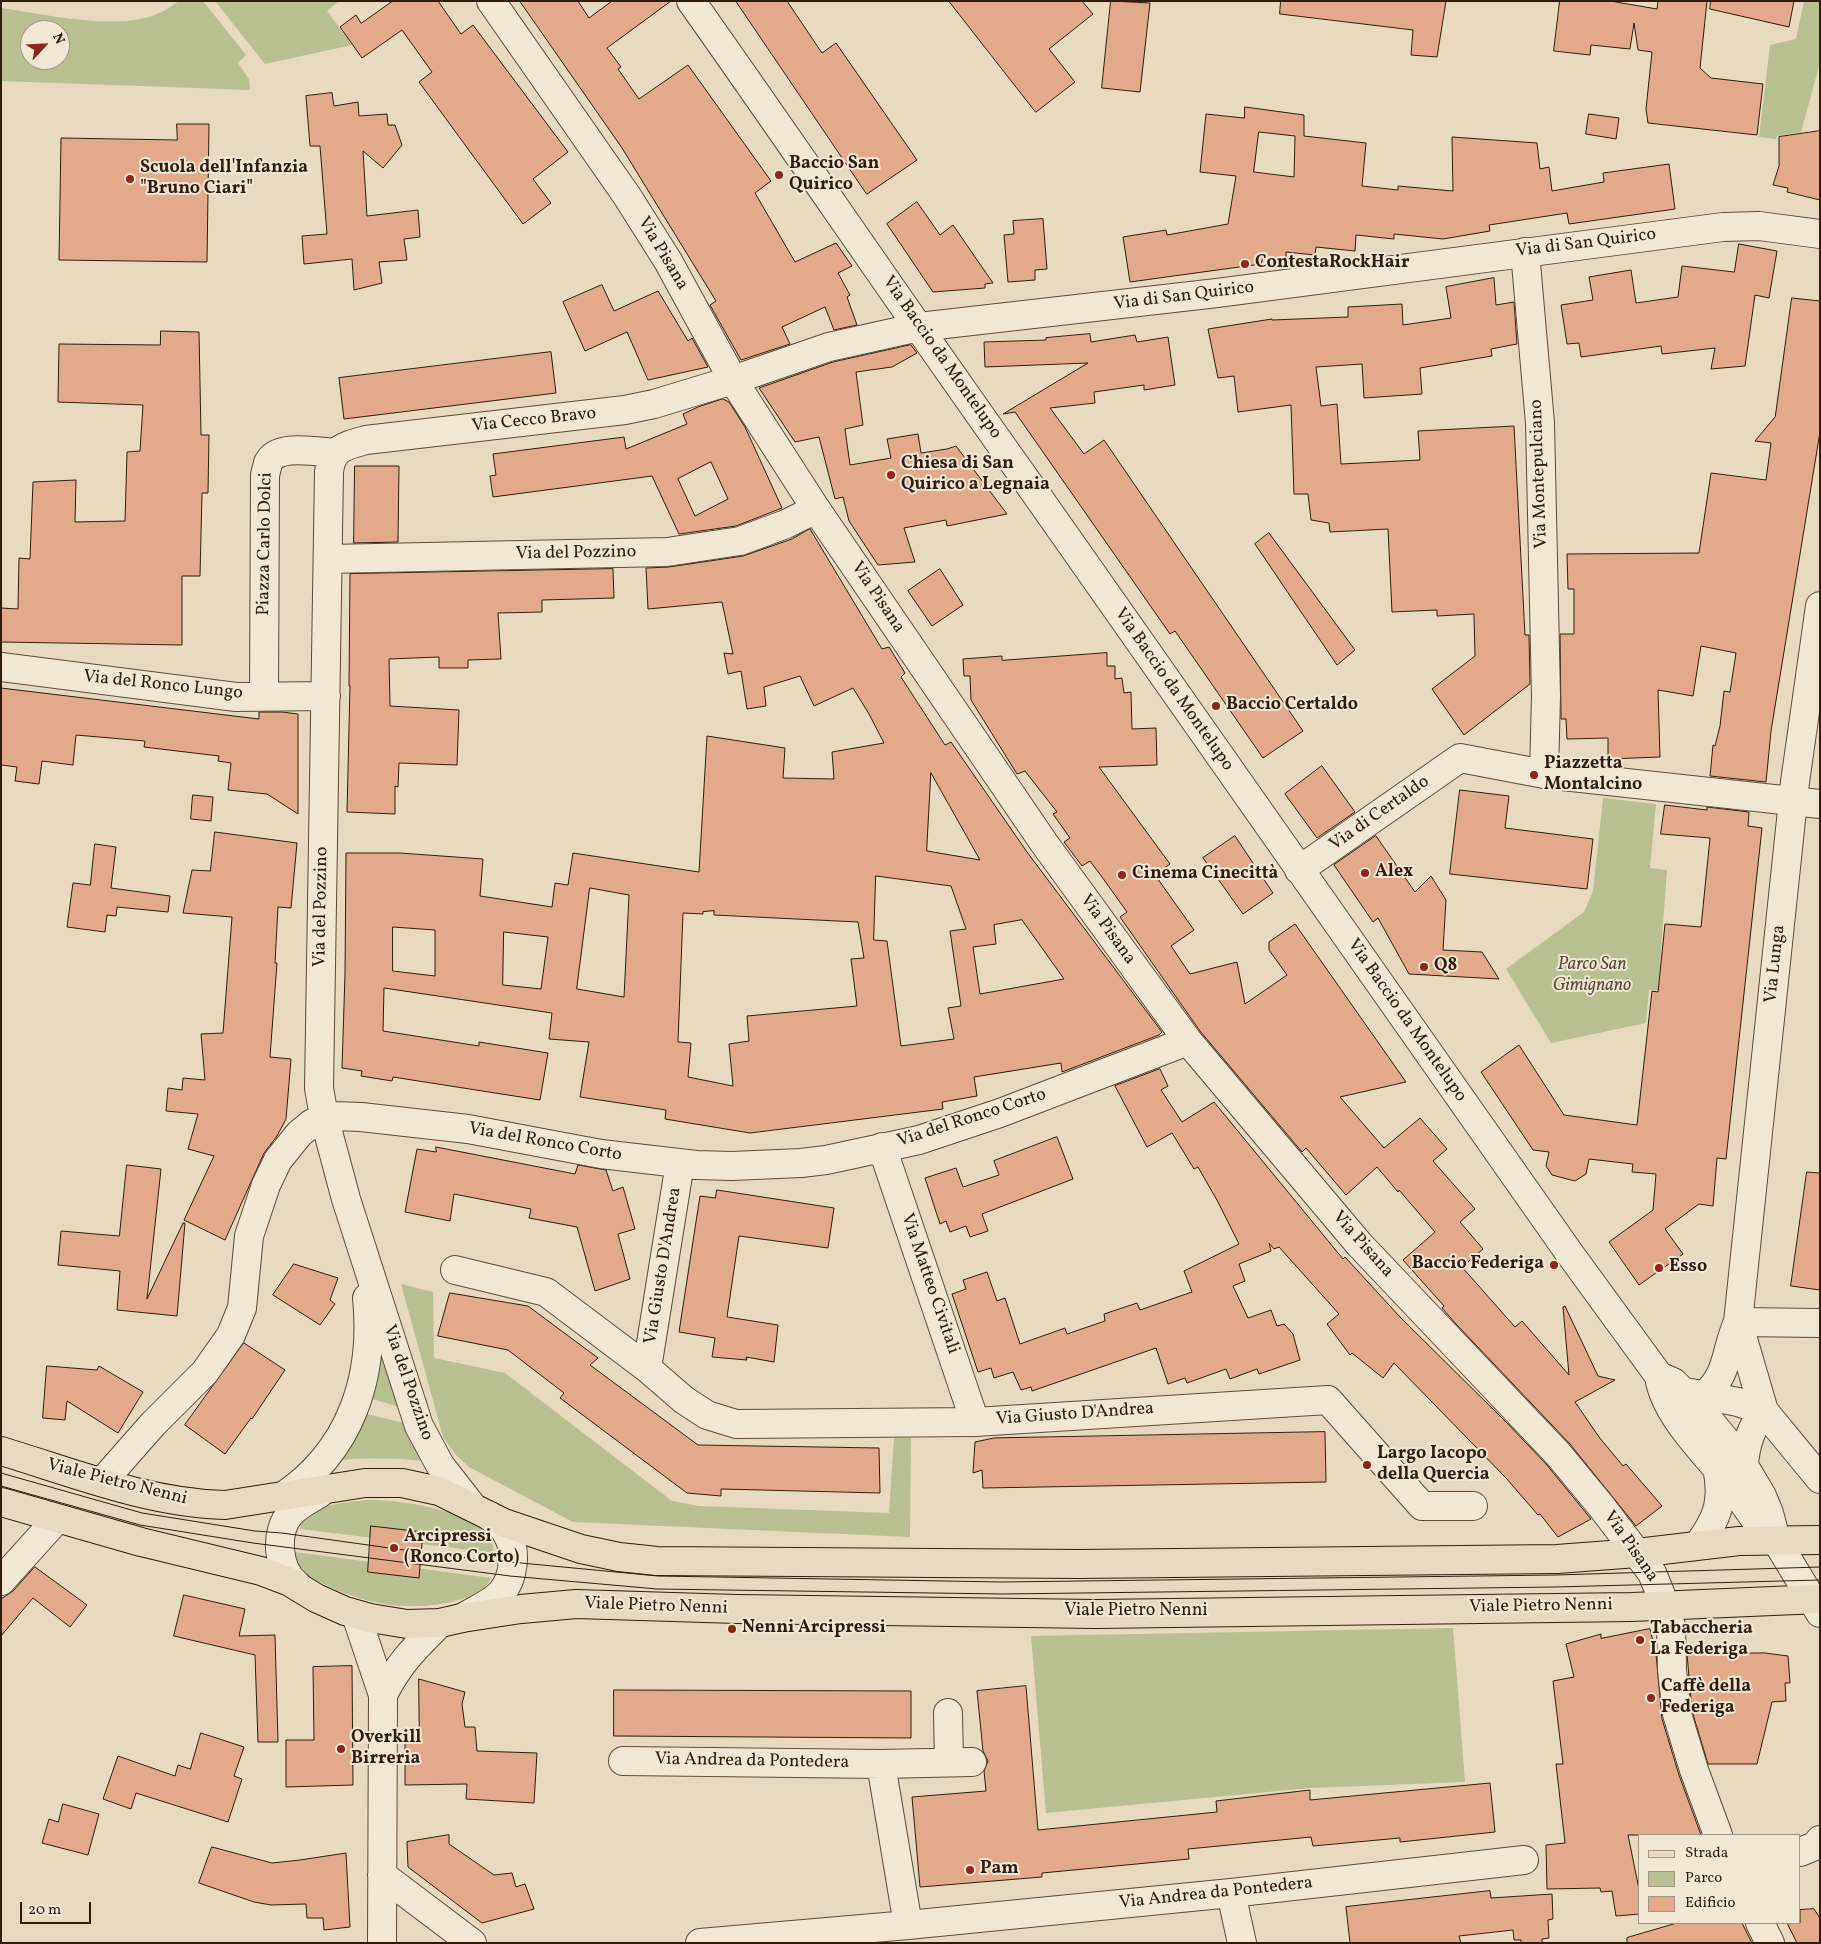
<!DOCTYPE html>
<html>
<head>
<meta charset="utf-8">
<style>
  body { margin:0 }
  #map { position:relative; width:1821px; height:1944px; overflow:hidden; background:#e8dabf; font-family:Vollkorn,serif }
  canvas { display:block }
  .frame { position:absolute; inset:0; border:2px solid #311c0c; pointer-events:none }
  .legend { position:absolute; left:1638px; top:1834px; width:162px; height:90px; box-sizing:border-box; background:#f0e7d5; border:1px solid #a49685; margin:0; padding:6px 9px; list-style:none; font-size:15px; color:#311c0c }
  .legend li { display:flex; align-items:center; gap:10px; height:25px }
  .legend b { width:25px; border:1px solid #a49685 }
  .north { position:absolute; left:20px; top:20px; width:50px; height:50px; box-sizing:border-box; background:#f0e7d5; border:1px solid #a49685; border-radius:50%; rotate:65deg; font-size:14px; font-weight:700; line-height:20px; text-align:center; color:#311c0c }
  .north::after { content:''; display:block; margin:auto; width:18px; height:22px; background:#8f2418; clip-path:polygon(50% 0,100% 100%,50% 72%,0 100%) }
  .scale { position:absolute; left:20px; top:1902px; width:71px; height:22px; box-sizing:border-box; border:2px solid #311c0c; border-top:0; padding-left:6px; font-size:15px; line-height:18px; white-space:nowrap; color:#311c0c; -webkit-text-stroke:4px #f0e7d5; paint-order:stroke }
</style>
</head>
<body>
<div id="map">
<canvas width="1821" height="1944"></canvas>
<div class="frame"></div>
<ul class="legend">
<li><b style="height:6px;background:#e8dabf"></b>Strada</li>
<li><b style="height:14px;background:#b8bf91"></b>Parco</li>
<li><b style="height:14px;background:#e2a98a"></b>Edificio</li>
</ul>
<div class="north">N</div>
<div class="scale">20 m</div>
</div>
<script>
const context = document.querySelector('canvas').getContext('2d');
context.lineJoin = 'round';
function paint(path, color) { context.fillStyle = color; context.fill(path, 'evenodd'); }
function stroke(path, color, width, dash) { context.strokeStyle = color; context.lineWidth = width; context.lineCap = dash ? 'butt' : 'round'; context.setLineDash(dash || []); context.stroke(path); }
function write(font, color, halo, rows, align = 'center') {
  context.font = font + ' Vollkorn,serif'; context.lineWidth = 4; context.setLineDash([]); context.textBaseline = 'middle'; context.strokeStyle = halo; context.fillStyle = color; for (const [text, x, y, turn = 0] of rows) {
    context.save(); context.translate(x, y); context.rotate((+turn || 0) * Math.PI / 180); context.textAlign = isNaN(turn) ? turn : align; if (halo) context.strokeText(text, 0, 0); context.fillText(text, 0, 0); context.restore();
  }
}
const green = new Path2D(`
  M179,1h24l43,54 -8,8 11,16 1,11 -249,-9v-73c45,6 108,22 151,8 10,-3 18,-9 27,-15zM30,30h30v30h-30z
  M215,1h124l-12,10 25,34 -87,19z
  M1804,1h16v62l-19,69 -24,4 -1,3 -17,-2 11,-92 26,-6z
  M1603,798l53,6 -6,64 17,2 -9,120h-9l-3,33 -95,20 -45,-74 78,-57 9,-21z
  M401,1284l32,8 1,66 71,15 167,128 27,5 190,7 5,-75h17l-1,99 -337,-15 -104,-55 -14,-13 -12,-17z
  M383,1347l19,61 -29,-9 4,-14z
  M367,1414l37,9 2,9 16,29c-27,-3 -53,-3 -80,-1z
  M366,1500c31,-1 101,9 122,35 4,5 5,12 6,18l-194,-24c3,-24 47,-27 66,-29z
  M295,1552l196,26c-5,12 -17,17 -29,21 -46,14 -92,7 -134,-13 -11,-5 -24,-11 -30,-22 -2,-3 -2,-8 -3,-12z
  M1453,1628l12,154 -155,6 -264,25 -15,-177z`);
const building = new Path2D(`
  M393,1h45l23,33 12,-9 95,127 -35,27 18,24 -28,21 -104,-142 13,-10 -30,-42 -40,28 -22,-31 16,-12 5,8z
  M520,1h58l11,17 23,-17h59l-64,47 14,19 -3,2 21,30 49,-34 83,116 -16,12 40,69 41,-19 16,23 -14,7 12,22 -3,2 10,28 -23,5 -9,-23 -43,20 8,17 -49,16 -31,-55 6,-4 -94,-153z
  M736,1h51l35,52 14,-10 81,117 -50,34z
  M949,1h133l11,13 -44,35 26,33 -39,30z
  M1111,1l39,2 -10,89 -38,-4z
  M1281,1h165l-9,56 -26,-2 2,-25 -133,-16z
  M1560,1h50l47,8 1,-8h49l-7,67 11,10 52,6 -6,51 -109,-12 -2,-14 6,-57 -14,-2 -4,-27 -4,26 -39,-4 -1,10 -36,-4z
  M1711,1h83l-5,26 -79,-18z
  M332,93l2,13 24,-4 1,14 28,-2 1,11h7l7,20 -19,23 -20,-17 4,65 51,-6 2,27 -16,2 3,21 -28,2 3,21 -28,7 -2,-31 -48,5 -2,-28 25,-2 -7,-88h-10l-4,-50z
  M1245,107l59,8v21l62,7 -4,43 36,4v-4l55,5 -1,-54 85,6 3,26 9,-2 3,24 52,-9 -1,-9 66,-9 6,45 -106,15 -2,-11 -78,12 1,6 -47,8 -49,-5v5l-38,-4 -1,16 -39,-4 -1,8 -29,-3v8l-23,-2 -2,6 -131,18 -7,-45 43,-7 1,5 61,-11 8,-48 -36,-4 6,-58 38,4zM1259,132l36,4 -1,41 -40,-5z
  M1589,114l30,4 -3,21 -30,-5z
  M177,124h32l-2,138 -148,-2 2,-122 116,2z
  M1820,131v69l-33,-8 1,-4 -15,-3 6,-19v-29z
  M917,202l23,33 13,-10 40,58 -8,1v4l-52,4 -46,-68z
  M1043,219l4,50 -12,1v10l-27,2 -4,-47 10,-1 -1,-13z
  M1739,244l38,7 -8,47 -14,-3 -10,71 -34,3 4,-21 -53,6 -1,-8 -80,11 -2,-14 -12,1 -6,-39 32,-5 -4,-23 42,-7 5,33 42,-6 4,-31 52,6z
  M1494,278l2,27 18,-3 3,42 -26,5 1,7 -72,12 2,26 -58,4 -2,-34 -46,3 5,39 16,-2 4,60 79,-4 -2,-29 96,-5 11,209h4l1,49 -66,51 -32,-46 43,-33 -1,-42 -37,2v-6l-45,2 -4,-83 -58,3 -1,-9 -18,-3 -3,-26h-14l-3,-89 -53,7 -4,-36 -16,2 -10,-49 64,-10v1l76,-3v-10l54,-3 1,21 48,-7 -5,-31z
  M602,285l12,26 44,-20 30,50 4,-3 16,29 -60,13 -21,-48 -42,19 -22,-49z
  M1792,298l28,3v131l-49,299 -5,51 -56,-6 3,-31 2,1 5,-20 4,-35 6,1 6,-39 -35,-7 -8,50 -35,-6 2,67 -52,2v-21l-41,1 -1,-20h-5l-1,-85h14v-45h-6l-1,-35 132,-1 12,-80 55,7 5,-37 -16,-2 20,-24z
  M161,331l38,1 2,103h8l-1,58h-6l-2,83h-18v69l-181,-3v-34l17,1 1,-51 11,1 3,-77 43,-2 -1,42 50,-1 2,-69 13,-1 3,-46 -85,-3 1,-58 101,1z
  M1090,334l1,8 44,-7 2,7 31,-5 7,48 -31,5v-5l-50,7 1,11 -45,5 34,46 20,-14 199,291 -40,27 -88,-127 -5,3 -155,-222 -12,2 85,-51 -103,4 -1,-25 62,-2v-2z
  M911,345l6,8 -25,14 -36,5 7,53 -18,4 5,36 41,-7 -4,-19 31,-5 3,19 26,-4 9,-3 51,68 -60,12 -1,-6 -42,8 11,34 -37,3 -29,-44 -6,-24 -8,2 -16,-62 -24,5 -36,-54 74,-26z
  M551,352l5,41 -212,26 -5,-41z
  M723,399l6,3 16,25 37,81 -46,18 -57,8 -27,-58 -159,21 -3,-21 6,-1 -3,-21 131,-17 2,12 61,-25 -4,-10 15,-7zM711,462l17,37 -33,17 -17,-37z
  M355,466h44l-1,76 -44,1z
  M810,529l72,120 7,-2 16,26 -4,4 44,68 6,-3 76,110 135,180 -3,3 -97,37 -1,-9 -87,14 3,19 -35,6 1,7 -193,24 -85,-14 1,-9 -86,-13 9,-55 -40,-3 3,-26 -168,-25 -1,43 96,15v-4l69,11 -8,47 -147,-23 -1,4 -31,-5 1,-5 -20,-3 3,-94 1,-121h54l83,6 -3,37 72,11 3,-24 13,2 5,-32 126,19 8,-136 78,12 -2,30 51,1 -2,-27 52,-9 -15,-29 -16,-26 -39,18 -14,-30 -36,11 2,19 -19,3 -6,-38 -13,3 -4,-21 9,1 -11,-52 -74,7 -2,-41 23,-1 74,-11 49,-17zM931,773l49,87 -53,-9zM876,876l75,10 15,43 -16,2 11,75 -13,2 6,31 -53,7 -14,-105 -13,-1zM590,888l39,7 -5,102 -47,-8zM714,911v4l144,7 6,36 -13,1 6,47 -110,10 2,25 -20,3 4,42 -45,-9 3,-34 -13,-1 5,-129 20,1v-2zM1022,920l42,59 -84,15 -7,-47 23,-3 -2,-19zM393,927l42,3v46l-42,-5zM504,932l44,5 -7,52 -38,-4z
  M1269,533l86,117 -18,15 -82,-121z
  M613,569l1,29 -72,2v12l-44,1 3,46 -33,1v8h-29v-11l-50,2 1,47 69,4 -2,55 -58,-2 -1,24 -3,-1v28l-48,-2 3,-126h-1l1,-112z
  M940,569l23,36 -31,21 -24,-35z
  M1107,653v13h8v13l7,-1 2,15 7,-1 1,37 24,-1 1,37 -58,2 71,97 -15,11 39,55 -23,16 19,28 47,-12 8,42 42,-29 -18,-25v-8l26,-18 111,158 -66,15 44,51 36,-30 27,31 -14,12 42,48 -15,13 23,27 -21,18 53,60 7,-6 47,54 -6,-68 2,-1 33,70 17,4 -40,22 24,35 24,29 3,-2 36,42 -26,20 -66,-82 -114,-120 -14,-16 2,-2 -41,-46 32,-28 -36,-42 -1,2 -21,-25 -31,28 -40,-47 -4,4 -102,-121 -80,-114 7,-5 -25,-35 -12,-16 -8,5 -18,-24 6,-4 -17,-24 4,-2 -32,-41 -8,3 -46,-74 -1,-24h-6l-1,-17 39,-3v4z
  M1,688l258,31v-7h23l16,2v100l-31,-20 -39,-4 3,-27 -13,-2 1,-5 -75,-9 1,-6 -69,-6 -3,30 -31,-4 -3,23 -24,-3 2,-14 -16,-2z
  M1322,766l33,46 -38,26 -32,-44z
  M1460,790l49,6 -4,32 88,11 -6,50 -137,-15z
  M193,795l20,2 -2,24 -20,-2z
  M1665,805l42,5v-3l42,5 -1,14 14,2 -36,331 -9,-1 -4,48 -14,-2 -34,25 18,25 -44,31 -30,-43 44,-32 3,-36 -24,-2 1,-8 -44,-5 -3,15 -11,7 -23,-6 -6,-9 3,-14 -16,-2 -52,-78 38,-27 45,70 73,10 15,-134 6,1 7,-68 36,3 9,-89 -49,-4z
  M215,832l82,11 -6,65 -13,-1 -3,56h2l-7,94 21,2 -5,60 -9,17 -13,17 -39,87 -41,-20 30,-64 -26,-7 10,-35 -32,-3 2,-23 14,2 1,-12 22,2 -4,-46 22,-1 9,-116 -49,-4 9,-43 18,1z
  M1235,836l38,57 -30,21 -40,-56z
  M1376,836l39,56 16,-16 15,24 -3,50 39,2 17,27 -90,-5 -31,-56 -5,4 -39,-57z
  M95,844l21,3 -5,41 59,8 -2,16 -51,-5 -1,9 -9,-1 -2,17 -38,-5 6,-44 17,2z
  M1160,1069l8,17 -7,4 21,32 32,-20 129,157 2,-2 55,60 107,106 39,41 45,55 -33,18 -18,-23 -2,1 -32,-37 -112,-115 -11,15 -31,-25 -2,2 -23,-31 12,-10 -60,-67 -5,2 -5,-6 2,8 -32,13 6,17 -12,5 15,32 23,-8 6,16 7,-2 9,10 7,26 -41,14 -2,-5 -27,10 -4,-10 -39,14 -2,-5 -17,6 -12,-36 -124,43 -1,-4 -10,3 -8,-18 -19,6 -3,-10 -13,4 -26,-78 14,-5 -3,-9 24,-8 10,29 8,-3 15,46 45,-16 2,6 38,-13 -1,-7 33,-11 3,7 52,-18 -8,-21 55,-27 -21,-42 -20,-35 -4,2 -22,-36 -25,14 -32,-61z
  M1057,1137l16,42 -91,35 6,17 -18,6 -4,-11 -16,6 -4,-11 -6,3 -15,-46 31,-10 7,19 36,-12 -5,-14z
  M436,1147l139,27 3,-9 28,5 7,21 10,-4 12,42 -17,5 12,45 -35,12 -18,-64 -48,-9 2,-9 -77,-15 -4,27 -45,-9 12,-63 19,3z
  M127,1165l34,4 -14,130 36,-76h2l-8,93 -60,-6 3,-39 -62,-6 3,-34 58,5z
  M1807,1172l13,1v117l-29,-4z
  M717,1190l117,18 -6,40 -89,-12 -12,81 51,8 -4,37 -28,-5 1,3 -35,-3 3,-19 -36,-6 21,-136 15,2z
  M294,1264l44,14 -8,22 5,4 -15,21 -47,-30z
  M450,1293l78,13 70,52 -8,7 108,80 181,3 1,45 -159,-4v7l-34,-3 -127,-95 4,-5 -56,-43 -70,-14z
  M244,1343l41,27 -33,49 -1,-1 -26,36 -40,-29z
  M47,1366l50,4 2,-4 44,26 -25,41 -51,-32 -2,19 -22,-2z
  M1325,1432l1,50 -343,6 -1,-18 -9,3 2,-31 19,-4z
  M371,1526l52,6 -4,46 -51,-6z
  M35,1567l52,38 -17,22 -37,-29 -32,38v-37l12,-8z
  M184,1595l61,14 -6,27 36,-1 3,107h-20l-3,-87 -81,-19z
  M1650,1629l6,25 6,65 17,56 22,60h-73l12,59v20l-24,2 -4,-25 -11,1 -1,-4 -53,1 -1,-44 19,-2 -9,-79h7l-10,-83 21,-4 -8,-33 35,-10v4z
  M1765,1653l23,3 2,27h-5l1,18 -14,1 -15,62h-49l-16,-53 -5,-57z
  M352,1666l1,119 -67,2v-47h28l-1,-73z
  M419,1679l46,13 -3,12 3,23h10l2,24 60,2 -3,50 -68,-4 1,-15 -62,1v-45h14z
  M1026,1686l12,144 179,-18 -1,-11 94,-11v10l180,-17 5,49 -95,10v-4l-87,8 -2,-9 -123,12 1,10 -147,14v4l-122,10 -8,-90 74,-6 -2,-20 4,-10 -5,-10 -6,-60z
  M614,1690l297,1v47l-297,-2z
  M201,1733l43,14 -10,29 8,3 -14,43 -92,-29 -5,16 -28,-10 15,-43 57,20 3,-11 12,4z
  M63,1804l36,10 -11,41 -46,-12 7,-24 9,3z
  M449,1835v9l45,31 18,-2 4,14 9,-3 9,25 -52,14 -74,-56 -1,-25z
  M212,1847l60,16 28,-3 46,-7 4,74 -26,3 -1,-12h-16l-1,-14 -35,1 -17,-3 -55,-19z
  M1490,1891l1,7 61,-4 1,25 -5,1 1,18 -7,1v4h-21v-3h-7l-1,-10 -54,6 2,7h-111l-4,-36z
  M1814,1909l6,9v25h-23l-10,-20h13v-13z
  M1677,1923h65l10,20h-125v-5z`);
const minor = new Path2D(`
  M491,1l136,195 41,65 65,119 83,129 228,334 144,198 171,203 199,210 43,52 51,67 13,32 6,21 1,44 5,44 17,56 24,65
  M691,1c116,164 228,330 345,493l534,760 89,122 14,6 21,20 43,52 25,42 7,17 7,27 44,73
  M1525,252l15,171 6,273 -2,78
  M328,559l339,-7 73,-11 46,-17 30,-15
  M1,667l235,30 90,-1
  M264,696l1,-221c1,-4 2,-8 3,-12 9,-20 50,-11 67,-10
  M1299,870l161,-112 84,16 276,30
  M882,1147l93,275
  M680,1163l-33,205 37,32 23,15 29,9 239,-2 353,-22 94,106h51
  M455,1270l91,22 101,76
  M1738,1322l26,89
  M1738,1322l82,1
  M1659,1376c5,39 48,79 72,109 12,16 21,33 35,47
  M1691,1393l47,9 26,9 56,68
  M1703,1396c26,-20 22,-46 35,-74l57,-540 25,-176
  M1744,1465c1,-19 8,-40 20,-54
  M102,1482l51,-58 52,-52 26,-37 11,-27 7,-72 17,-51 12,-25 21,-26 12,-10 13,-7 11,-1 26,1 107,12 133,25 95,11 36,1 69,-3 25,-3 93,-20 81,-27 188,-72
  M282,1497c69,-46 93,-120 85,-199
  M472,1506l-32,-41 -21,-39 -73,-227 -22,-82 -5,-29 10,-616c3,-24 15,-26 37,-32l259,-30 29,-6 79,-24 96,-33 90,-20 298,-34 506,-66 36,-1 61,8
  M1698,1545c20,-27 26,-44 19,-78
  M1,1581l56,-62
  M297,1585c-20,-15 -23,-54 -6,-72 8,-9 20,-14 29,-20
  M356,1615l27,80 -1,248
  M462,1618c13,-8 29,-14 39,-25 13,-14 16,-43 6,-59 -4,-8 -12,-14 -19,-19
  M383,1695c16,-32 32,-47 57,-72
  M948,1713l1,49
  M623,1761l258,3 91,-2
  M881,1764l27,161
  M1800,1852l15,-6 5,-6
  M382,1875l90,68
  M1231,1893l11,50
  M1760,1923l10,20
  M700,1943l208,-18 323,-32 293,-33`);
const major = new Path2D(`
  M1,1451c73,22 147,52 224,54l140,-22h37l37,8 65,32 77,26 38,8 38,4 423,3 477,-5 80,-6 102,-12 81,-1
  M1,1502l140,40 120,29 29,11 26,16 29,13 25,7 37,6 33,-1 22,-5 59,-9 55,-5 161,5 359,5 536,-7 188,-8`);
const tram = new Path2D(`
  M1,1473l141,40 113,18 27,2 165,23 211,20 344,6 553,-7 265,-8
  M1,1486l139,39 113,18 257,33 147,13 345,5 553,-7 265,-7`);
const markers = [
  [779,175,5,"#8f2418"],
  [130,179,5,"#8f2418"],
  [1245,264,5,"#8f2418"],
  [891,475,5,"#8f2418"],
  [1216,706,5,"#8f2418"],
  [1534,775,5,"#8f2418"],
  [1365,873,5,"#8f2418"],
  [1122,875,5,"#8f2418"],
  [1424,967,5,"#8f2418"],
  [1554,1265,5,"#8f2418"],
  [1659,1268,5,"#8f2418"],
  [1367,1465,5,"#8f2418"],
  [394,1548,5,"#8f2418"],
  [732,1629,5,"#8f2418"],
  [1640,1640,5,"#8f2418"],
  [1651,1698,5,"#8f2418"],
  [341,1749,5,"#8f2418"],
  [970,1870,5,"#8f2418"]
];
const poiNames = [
  ["Baccio San",789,165],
  ["Quirico",789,186],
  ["Scuola dell'Infanzia",140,169],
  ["\"Bruno Ciari\"",140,190],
  ["ContestaRockHair",1255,264],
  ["Chiesa di San",901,465],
  ["Quirico a Legnaia",901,486],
  ["Baccio Certaldo",1226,706],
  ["Piazzetta",1544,765],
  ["Montalcino",1544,786],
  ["Alex",1375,873],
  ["Cinema Cinecittà",1132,875],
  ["Q8",1434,967],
  ["Baccio Federiga",1544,1265,"right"],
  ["Esso",1669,1268],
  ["Largo Iacopo",1377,1455],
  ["della Quercia",1377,1476],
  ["Arcipressi",404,1538],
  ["(Ronco Corto)",404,1559],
  ["Nenni Arcipressi",742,1629],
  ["Tabaccheria",1650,1630],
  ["La Federiga",1650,1651],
  ["Caffè della",1661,1688],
  ["Federiga",1661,1709],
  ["Overkill",351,1739],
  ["Birreria",351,1760],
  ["Pam",980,1870]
];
const streetNames = [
  ["Via di San Quirico",1586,244,-7],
  ["Via Pisana",662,254,59],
  ["Via di San Quirico",1184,297,-7],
  ["Via Baccio da Montelupo",941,358,55],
  ["Via Cecco Bravo",534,421,-6],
  ["Via Montepulciano",1540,474,-92],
  ["Piazza Carlo Dolci",266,544,-89],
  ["Via del Pozzino",576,554,-1],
  ["Via Pisana",877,598,56],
  ["Via del Ronco Lungo",163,686,6],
  ["Via Baccio da Montelupo",1173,690,55],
  ["Via di Certaldo",1380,814,-35],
  ["Via del Pozzino",322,907,-89],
  ["Via Pisana",1107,930,54],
  ["Via Lunga",1776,964,-84],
  ["Via Baccio da Montelupo",1406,1021,55],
  ["Via del Ronco Corto",972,1119,-18],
  ["Via del Ronco Corto",545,1143,10],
  ["Via Pisana",1362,1245,48],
  ["Via Giusto D'Andrea",664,1266,-81],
  ["Via Matteo Civitali",929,1284,71],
  ["Via del Pozzino",407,1383,71],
  ["Via Giusto D'Andrea",1075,1415,-4],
  ["Viale Pietro Nenni",117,1483,14],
  ["Via Pisana",1630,1547,55],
  ["Viale Pietro Nenni",656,1607,2],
  ["Viale Pietro Nenni",1541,1607,-1],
  ["Viale Pietro Nenni",1136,1612],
  ["Via Andrea da Pontedera",752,1762,1],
  ["Via Andrea da Pontedera",1216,1894,-6]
];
const parkNames = [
  ["Parco San",1592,966],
  ["Gimignano",1592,987]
];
paint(green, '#b8bf91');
paint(building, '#e2a98a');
stroke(building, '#311c0c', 1);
stroke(minor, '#5f4c39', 30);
stroke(major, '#311c0c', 30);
stroke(minor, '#f0e7d5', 28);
stroke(major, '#e8dabf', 28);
stroke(tram, '#311c0c', 1);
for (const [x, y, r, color] of markers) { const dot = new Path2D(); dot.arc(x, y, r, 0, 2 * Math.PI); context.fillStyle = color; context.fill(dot); stroke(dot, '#f0e7d5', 2); }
write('bold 18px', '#311c0c', '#f0e7d5', poiNames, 'left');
write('18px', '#311c0c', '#f0e7d5', streetNames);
write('italic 18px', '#5a4d34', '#f0e7d5', parkNames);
</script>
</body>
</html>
